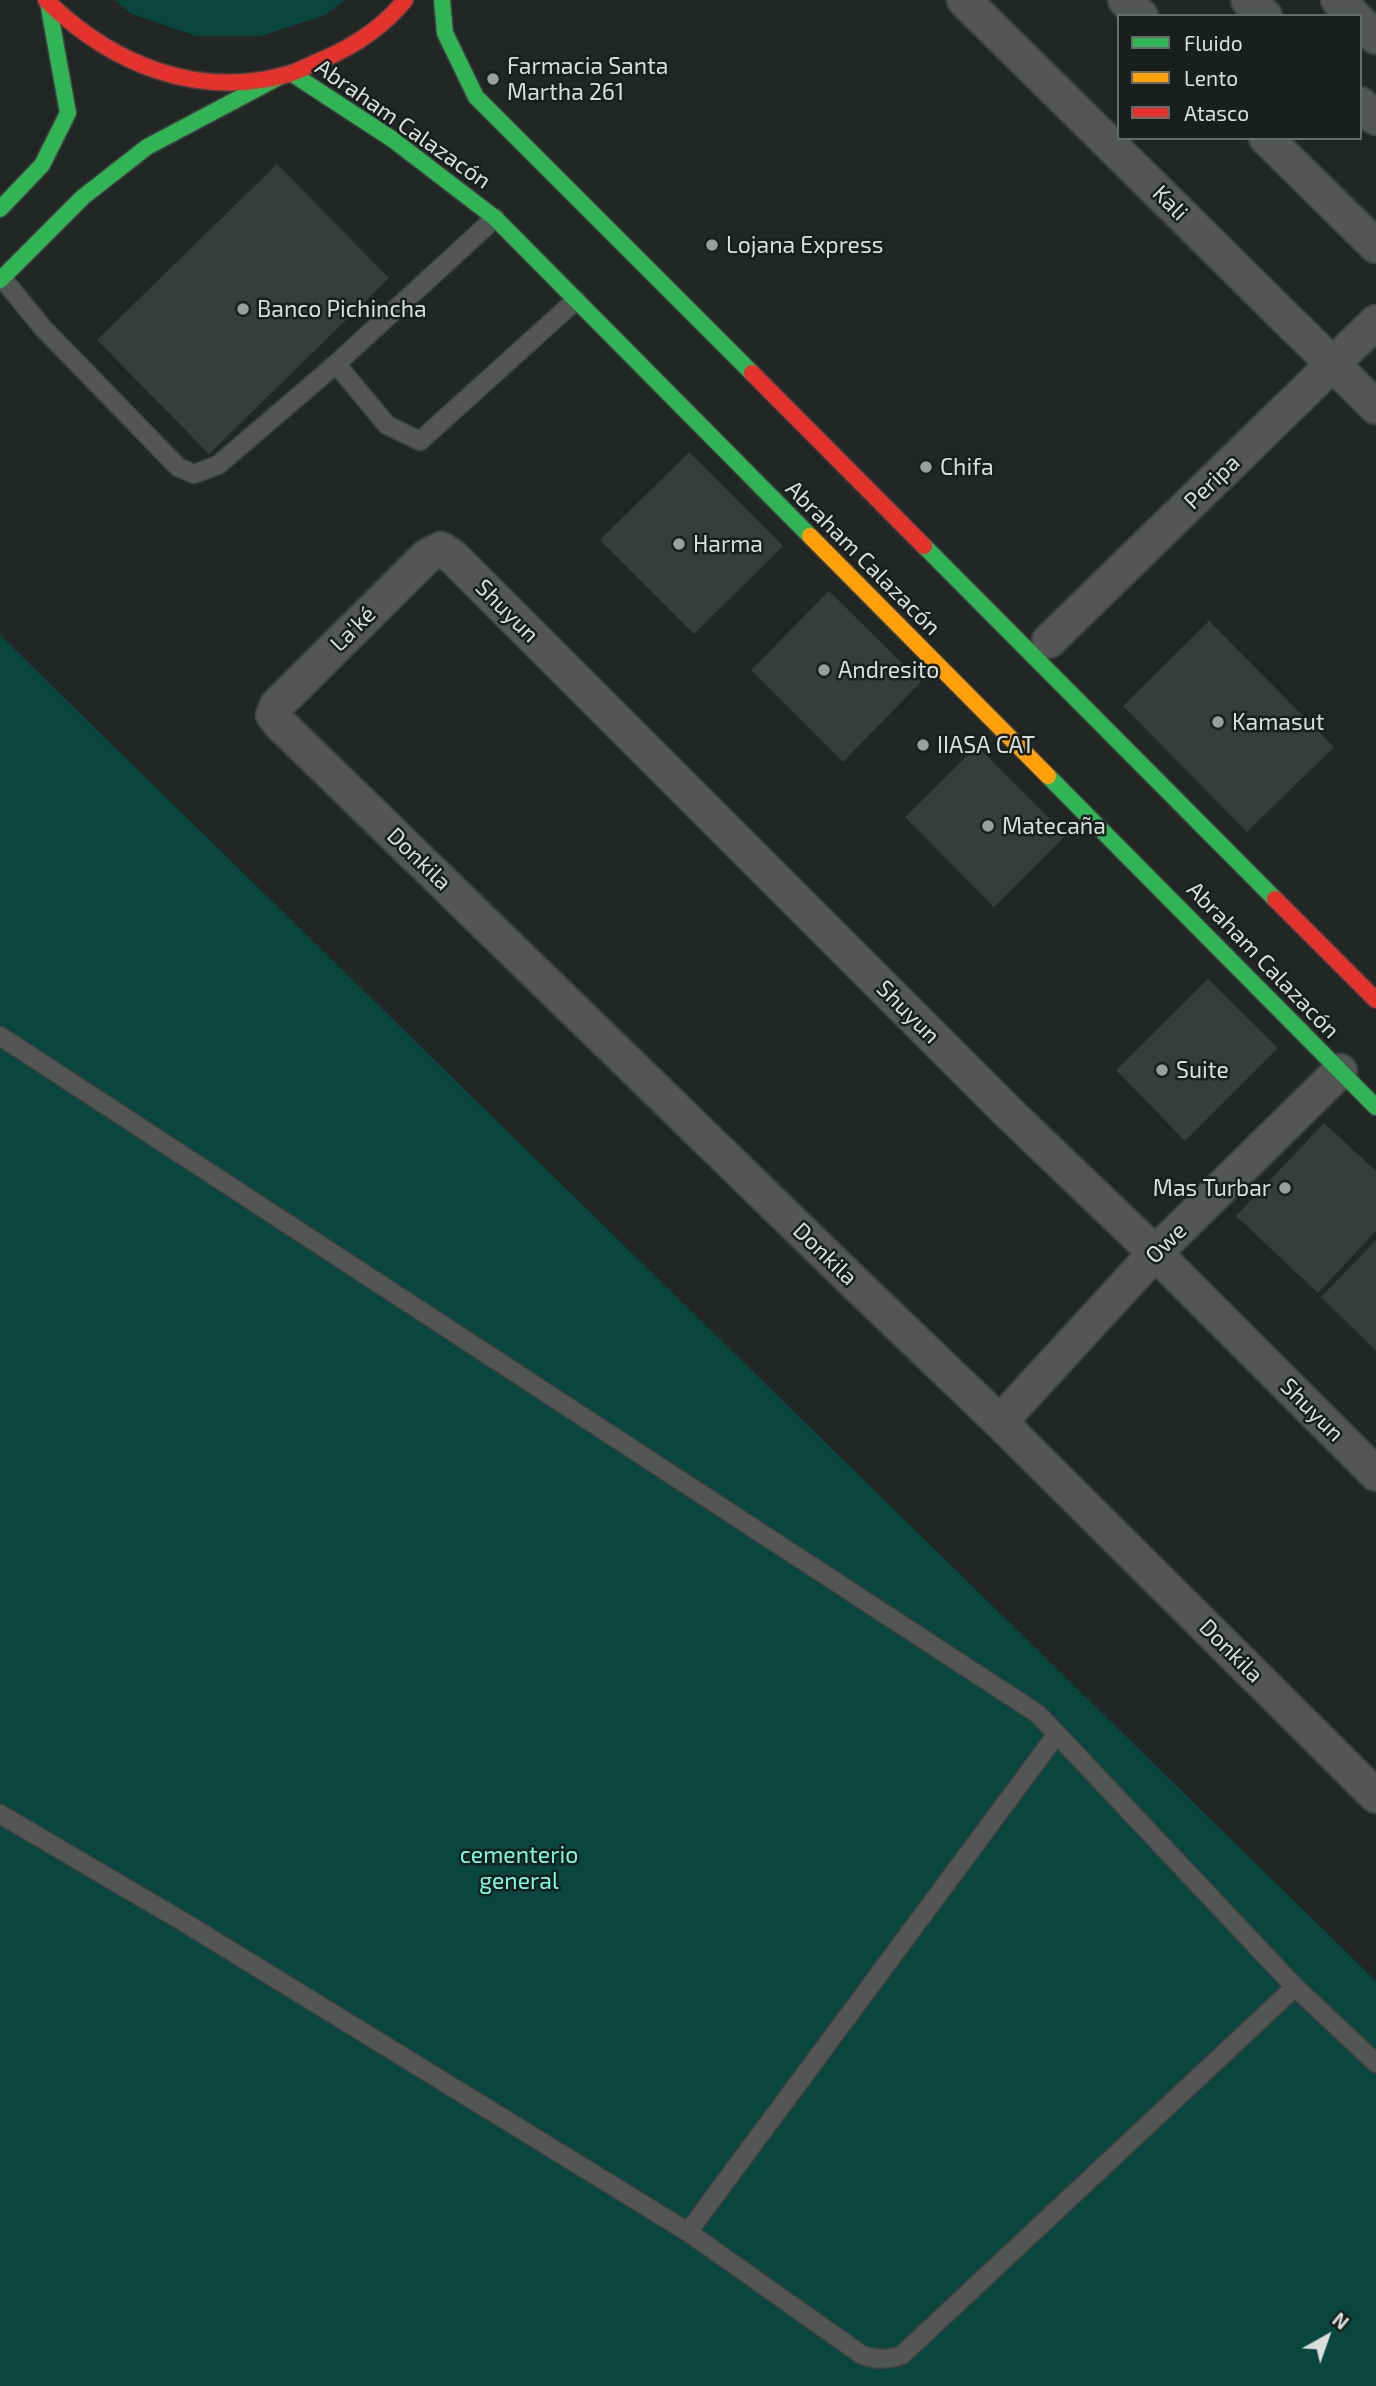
<!DOCTYPE html>
<html>
<head>
<meta charset="utf-8">
<style>
  body { margin:0 }
  #map { position:relative; width:1376px; height:2386px; overflow:hidden; background:#222725; font-family:"Exo 2",sans-serif }
  canvas { display:block }
  .legend { position:absolute; left:1117px; top:14px; width:245px; height:126px; box-sizing:border-box; background:#181f1d; border:2px solid #666c6a; margin:0; padding:9px 12px; list-style:none; font-size:21px; color:#dadfdd }
  .legend li { display:flex; align-items:center; gap:14px; height:35px }
  .legend b { width:35px; border:2px solid #666c6a }
  .north { position:absolute; left:1292px; top:2302px; width:70px; height:70px; -webkit-text-stroke:5px #181f1d; paint-order:stroke; rotate:40deg; font-size:19px; font-weight:700; line-height:28px; text-align:center; color:#dadfdd }
  .north::after { content:''; display:block; margin:auto; width:24px; height:32px; background:#dadfdd; clip-path:polygon(50% 0,100% 100%,50% 72%,0 100%) }
</style>
</head>
<body>
<div id="map">
<canvas width="1376" height="2386"></canvas>
<ul class="legend">
<li><b style="height:9px;background:#30b455"></b>Fluido</li>
<li><b style="height:9px;background:#ff9f0a"></b>Lento</li>
<li><b style="height:9px;background:#e5322d"></b>Atasco</li>
</ul>
<div class="north">N</div>
</div>
<script>
const context = document.querySelector('canvas').getContext('2d');
context.lineJoin = 'round';
function paint(path, color) { context.fillStyle = color; context.fill(path, 'evenodd'); }
function stroke(path, color, width, dash) { context.strokeStyle = color; context.lineWidth = width; context.lineCap = dash ? 'butt' : 'round'; context.setLineDash(dash || []); context.stroke(path); }
function write(font, color, halo, rows, align = 'center') {
  context.font = font + ' "Exo 2",sans-serif'; context.lineWidth = 5; context.setLineDash([]); context.textBaseline = 'middle'; context.strokeStyle = halo; context.fillStyle = color; for (const [text, x, y, turn = 0] of rows) {
    context.save(); context.translate(x, y); context.rotate((+turn || 0) * Math.PI / 180); context.textAlign = isNaN(turn) ? turn : align; if (halo) context.strokeText(text, 0, 0); context.fillText(text, 0, 0); context.restore();
  }
}
const green = new Path2D(`
  M115,0h230l-22,16 -62,20h-65l-64,-22z
  M0,635l1376,1346v405h-1376z`);
const building = new Path2D(`
  M277,164l112,114 -180,176 -112,-114z
  M689,452l94,94 -89,88 -94,-94z
  M829,591l92,91 -78,80 -92,-92z
  M1209,621l125,126 -87,85 -124,-126z
  M977,746l89,89 -72,72 -89,-90z
  M1208,979l70,69 -93,93 -69,-71z
  M1324,1123l52,48v60l-58,62 -82,-77z
  M1376,1240v111l-55,-54z`);
const lane = new Path2D(`
  M2,278l41,50 135,139 16,7 24,-9 118,-101 159,-146
  M336,364l51,61 33,16 156,-141
  M0,1036l1038,678 257,273 81,76
  M0,1814l187,110 501,308 174,123c15,5 25,5 40,0l393,-368
  M688,2232l369,-498`);
const street = new Path2D(`
  M964,0l412,407
  M1125,0l16,16
  M1248,0l17,16
  M1338,0l16,16
  M1360,22l16,15
  M1360,104l16,14
  M1266,138l110,108
  M1049,641l327,-319
  M1000,1422l155,-169 185,-182
  M1376,1474l-221,-221 -146,-140 -556,-556 -12,-8 -14,7 -150,149 -4,10 7,9 580,564 140,134 376,374`);
const fast = new Path2D(`
  M442,0l3,33 31,64 276,276
  M291,73l101,66 103,79 315,318
  M0,209l42,-44 26,-52 -20,-111
  M0,280l83,-83 64,-50 134,-71
  M924,546l351,353
  M1048,776l328,331`);
const slow = new Path2D(`
  M810,536l238,240`);
const jam = new Path2D(`
  M46,0c65,64 152,100 243,74 12,-4 23,-10 35,-15 30,-13 60,-33 81,-59
  M752,373l172,173
  M1275,899l101,101`);
const markers = [
  [493,79,7,"#9a9f9d"],
  [712,245,7,"#9a9f9d"],
  [243,309,7,"#9a9f9d"],
  [926,467,7,"#9a9f9d"],
  [679,544,7,"#9a9f9d"],
  [824,670,7,"#9a9f9d"],
  [1218,722,7,"#9a9f9d"],
  [923,745,7,"#9a9f9d"],
  [988,826,7,"#9a9f9d"],
  [1162,1070,7,"#9a9f9d"],
  [1285,1188,7,"#9a9f9d"]
];
const poiNames = [
  ["Farmacia Santa",507,66],
  ["Martha 261",507,92],
  ["Lojana Express",726,245],
  ["Banco Pichincha",257,309],
  ["Chifa",940,467],
  ["Harma",693,544],
  ["Andresito",838,670],
  ["Kamasut",1232,722],
  ["IIASA CAT",937,745],
  ["Matecaña",1002,826],
  ["Suite",1176,1070],
  ["Mas Turbar",1271,1188,"right"]
];
const streetNames = [
  ["Abraham Calazacón",403,124,35],
  ["Kali",1170,203,45],
  ["Peripa",1212,482,-44],
  ["Abraham Calazacón",863,558,45],
  ["Shuyun",507,611,45],
  ["La'ké",353,629,-45],
  ["Donkila",419,859,44],
  ["Abraham Calazacón",1263,960,46],
  ["Shuyun",908,1012,45],
  ["Owe",1166,1243,-45],
  ["Donkila",825,1254,44],
  ["Shuyun",1312,1410,45],
  ["Donkila",1231,1651,45]
];
const parkNames = [
  ["cementerio",519,1855],
  ["general",519,1881]
];
paint(green, '#09463d');
paint(building, '#383c3b');
stroke(lane, '#3d413f', 21);
stroke(street, '#3d413f', 37);
stroke(fast, '#3d413f', 19);
stroke(slow, '#3d413f', 19);
stroke(jam, '#3d413f', 19);
stroke(lane, '#535655', 18);
stroke(street, '#535655', 33);
stroke(fast, '#30b455', 16);
stroke(slow, '#ff9f0a', 16);
stroke(jam, '#e5322d', 16);
for (const [x, y, r, color] of markers) { const dot = new Path2D(); dot.arc(x, y, r, 0, 2 * Math.PI); context.fillStyle = color; context.fill(dot); stroke(dot, '#181f1d', 2.5); }
write('23px', '#dadfdd', '#181f1d', poiNames, 'left');
write('23px', '#dadfdd', '#181f1d', streetNames);
write('23px', '#79fbe2', '#181f1d', parkNames);
</script>
</body>
</html>
